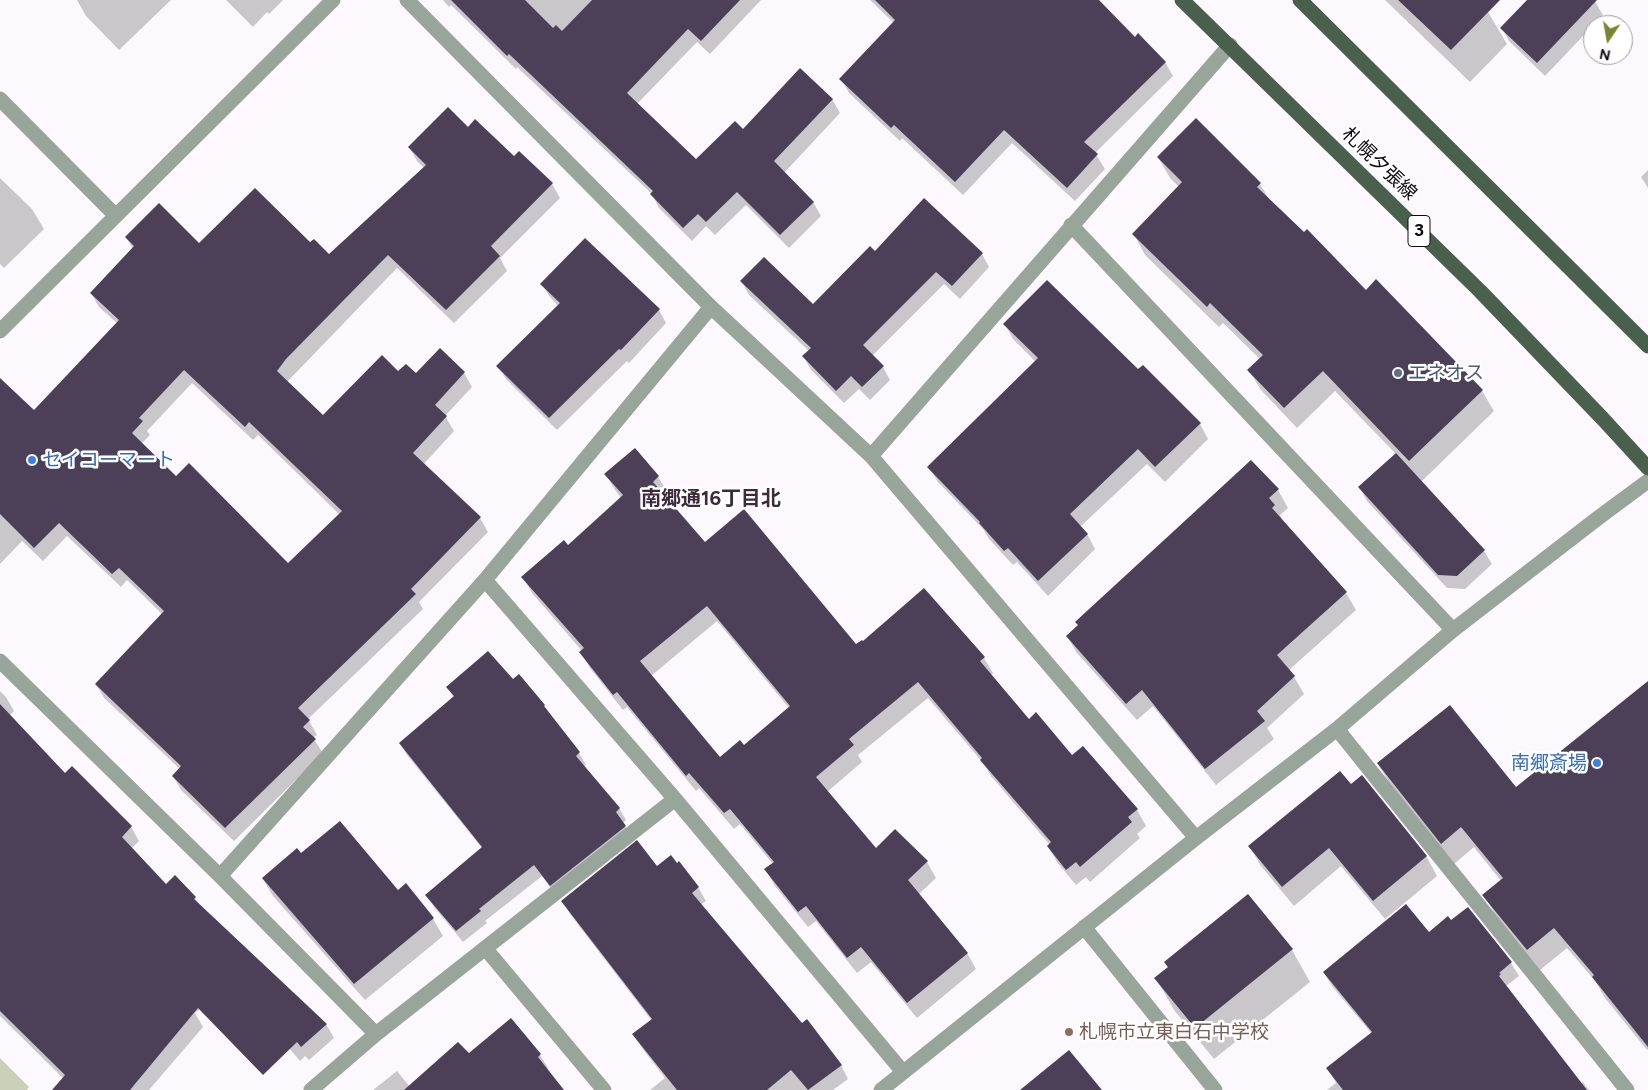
<!DOCTYPE html>
<html>
<head>
<meta charset="utf-8">
<style>
  body { margin:0 }
  #map { position:relative; width:1648px; height:1090px; overflow:hidden; background:#fdf8fd; font-family:Figtree,sans-serif }
  canvas { display:block }
  .north { position:absolute; left:1583px; top:15px; width:50px; height:50px; box-sizing:border-box; background:#fff; border:1px solid #a09da0; border-radius:50%; rotate:192deg; font-size:14px; font-weight:700; line-height:20px; text-align:center; color:#110911 }
  .north::after { content:''; display:block; margin:auto; width:18px; height:22px; background:#7a8430; clip-path:polygon(50% 0,100% 100%,50% 72%,0 100%) }
</style>
</head>
<body>
<div id="map">
<canvas width="1648" height="1090"></canvas>
<div class="north">N</div>
</div>
<script>
const context = document.querySelector('canvas').getContext('2d');
context.lineJoin = 'round';
function paint(path, color) { context.fillStyle = color; context.fill(path, 'evenodd'); }
function stroke(path, color, width, dash) { context.strokeStyle = color; context.lineWidth = width; context.lineCap = dash ? 'butt' : 'round'; context.setLineDash(dash || []); context.stroke(path); }
function write(font, color, halo, rows, align = 'center') {
  context.font = font + ' Figtree,"Noto Sans JP",sans-serif'; context.lineWidth = 5; context.setLineDash([]); context.textBaseline = 'middle'; context.strokeStyle = halo; context.fillStyle = color; for (const [text, x, y, turn = 0] of rows) {
    context.save(); context.translate(x, y); context.rotate((+turn || 0) * Math.PI / 180); context.textAlign = isNaN(turn) ? turn : align; if (halo) context.strokeText(text, 0, 0); context.fillText(text, 0, 0); context.restore();
  }
}
const green = new Path2D(`
  M0,1058l29,29 -2,3h-27z`);
const shadow = new Path2D(`
  M77,0h94l-52,50 -33,-34z
  M226,0h57l-14,14 -2,-2 -14,15z
  M443,0h318l-51,54 -13,-12 -60,62 59,56 47,-29 89,-32 8,14 -56,60 29,29 8,14 -32,32 -43,-43 -31,30 -9,-9 -14,15 -33,-33 -7,-14 -135,-127 -1,2 -65,-64 -2,2z
  M870,0h227l38,38 30,24 8,14 -78,77 10,16 -30,32 -63,-58 -49,52 -61,-57 -2,3 -51,-48 -8,-14 53,-56z
  M1385,0h108l-5,12 19,32 -37,38z
  M1529,0h65l9,15 -58,61 -36,-35 -7,-13z
  M468,128l46,30 5,-6 33,32 8,14 -60,60 7,13 -53,52 -57,-55 -110,114 36,35 75,-45 18,3 48,-2 8,14 -27,29 9,15 -31,34 57,53 8,14 -69,70 4,7 -115,110 9,16 -4,3 10,15 -89,88 -53,-51 -8,-14 7,-7 -76,-71 -8,-14 66,-70 -35,-34 -6,7 -54,-51 -24,25 -21,-20 -22,23v-158l34,5 83,-88 -18,-16 -8,-14 42,-44 -7,-12 73,8 111,-1 19,12 95,-88 -7,-7 -8,-14zM192,383l61,57 5,-5 82,80 -52,50 -112,-87 -35,-34 9,-9 -3,-4z
  M1158,157l102,27 10,17 96,91 116,99 12,20 -73,71 63,69 8,13 -27,25 -18,-1 -80,-87 -7,-13 36,-34 -61,-63 -38,37 -36,-38 -12,-20 11,-11 -37,-36 -4,4 -74,-72 -11,-21 45,-47 -9,-9z
  M1648,170v18l-7,-11z
  M0,178l32,31 12,20 -40,39 -4,-4z
  M875,252l107,2 7,13 -29,32 -16,-15 -72,72 11,11 7,13 -20,20 -11,-11 -15,14 -33,-33 -7,-13 5,-6 -60,-56 -7,-13 71,24z
  M542,284l117,26 7,13 -37,40 -2,-2 -70,69 -51,-51 -8,-13 60,-60 -8,-9z
  M1005,324l134,47 61,53 8,15 -43,43 -18,-18 -67,63 7,7 8,15 -47,47 -31,-34 -4,3 -24,-26 -5,-9 -46,-48 -9,-15 107,-105 -23,-23z
  M634,450l24,27 10,16 -4,4 40,46 152,103 128,12 9,15 -2,3 37,44 44,37 11,-9 54,62 9,16 -9,8 3,4 -50,44 -4,-5 -10,8 -19,-23 -9,-16 2,-1 -59,-69 -7,-12 -56,-66 -70,57 4,7 -35,30 49,57 51,13 9,16 -17,16 48,59 9,16 -59,49 -46,-56 -14,11 -41,-52 -8,6 -33,-41 -9,-16 7,-6 -33,-40 -6,5 -35,-41 -3,3 -69,-84 -4,3 -33,-42 -9,-16 1,-1 -50,-58 -9,-16 45,-31 53,-48 -6,-8 -9,-16zM717,621l72,87 -46,38 -23,12 -69,-82z
  M1278,490l10,18 -8,7 4,8 62,70 10,17 -67,60 5,7 10,17 -37,34 7,11 -58,46 -63,-79 -16,14 -60,-67 -10,-17z
  M512,681l32,25 7,11 28,36 7,12 -2,1 35,42 7,12 -3,3 9,15 -75,59 -15,-21 -57,45 2,2 -24,19 -29,-35 -7,-12 55,-47 -75,-93 -7,-12 54,-45 -6,-10z
  M0,691l6,6 8,14 -5,5 56,59 66,52 8,14 -8,8 34,37 30,12 5,7 126,119 8,14 -25,22 -4,-4 -5,5 -66,-79 -39,31 8,14 -54,63h-77l-4,-7 -68,-67z
  M1648,699v350l-1,1 -42,-52 -9,-16 -29,-34 -27,22 -44,-54 -12,-21 17,-14 -27,-34 -20,17 -64,-80 -12,-20 138,25z
  M1351,785l75,71 11,20 -52,43 -44,-53 -47,40 -33,-40 -11,-19z
  M301,855l96,37 9,-7 27,34 10,17 -78,64 -92,-104 -10,-17z
  M657,868l41,19 8,14 -6,4 102,120 39,40 7,14 -15,11h-183l15,-12 -23,-30 -8,-13 18,-14 -82,-107 -7,-13z
  M1468,908l43,55 8,13 -13,10 74,98 3,-2 6,8h-262l9,-7 -8,-15 44,-34 -40,-48 -8,-13 104,-39 23,-12z
  M1292,950l18,32 -96,77 -40,-49 -18,-32 12,-10 -3,-5z
  M511,1020l29,35 8,13 -1,1 16,21h-190l24,-19 13,16 59,-32z`);
const building = new Path2D(`
  M451,0h74l28,28 3,-3 6,6 30,-31h148l-39,41 -13,-12 -61,64 69,66 39,-38 8,8 57,-61 33,31 -59,62 40,41 -34,33 -43,-43 -31,30 -8,-8 -15,14 -33,-34 3,-3 -144,-137 -2,2z
  M875,0h224l36,37 3,-4 28,29 -82,80 14,12 -31,34 -63,-58 -49,52 -61,-57 -3,3 -52,-49 56,-59z
  M1398,0h102l-49,50z
  M1527,0h70l-60,63 -37,-35z
  M448,107l20,20 7,-8 39,37 5,-5 34,32 -62,63 9,10 -54,54 -58,-55 -102,104 -9,12 46,44 59,-60 16,16 8,-7 10,9 24,-25 25,24 -30,33 12,11 -34,37 68,64 -70,72 5,5 -118,114 12,12 -7,7 13,12 -91,89 -53,-52 9,-10 -86,-82 69,-73 -45,-43 -7,6 -53,-51 -25,25 -34,-34v-136l34,32 85,-90 -29,-27 44,-47 -9,-9 34,-34 40,40 56,-55 55,54 4,-3 15,15 97,-89 -18,-18zM184,370l61,57 4,-5 93,89 -54,52 -99,-100 -13,13 -44,-43 11,-12 -4,-3z
  M1196,118l65,65 -4,4 47,45 3,-3 59,61 10,-11 107,111 -74,71 -86,-90 -39,37 -37,-38 16,-15 -53,-52 -3,4 -75,-73 50,-52 -25,-25z
  M924,198l59,55 -31,33 -16,-14 -73,73 21,21 -22,21 -11,-11 -15,15 -34,-35 9,-8 -71,-67 24,-24 49,47 57,-58 5,5z
  M585,238l75,71 -39,41 -2,-1 -70,69 -53,-52 64,-63 -20,-19z
  M1047,280l91,89 5,-4 58,58 -46,44 -17,-18 -68,65 18,20 -50,47 -30,-33 -4,3 -25,-28 1,-1 -53,-55 111,-109 -35,-34z
  M635,448l24,28 -6,6 52,60 39,-33 112,135 6,-4 1,1 61,-53 61,69 -5,4 49,58 7,-7 36,43 11,-9 55,63 -10,8 4,5 -52,45 -4,-5 -10,8 -19,-24 4,-4 -71,-82 2,-2 -64,-76 -69,57 5,6 -38,32 60,71 19,-19 33,32 -20,19 60,73 -61,50 -46,-56 -14,11 -41,-52 -8,6 -34,-43 10,-7 -44,-53 -6,4 -35,-40 -3,3 -69,-84 -4,3 -34,-43 5,-4 -63,-71 43,-37 4,5 55,-50 -19,-21zM707,606l83,100 -46,39 -4,-5 -20,17 -80,-96z
  M1396,453l89,97 -28,26 -19,-1 -80,-88z
  M1251,460l28,29 -10,9 6,7 -3,3 75,84 -70,63 18,21 -38,35 8,10 -60,48 -63,-79 -16,14 -60,-68 12,-11 -3,-3z
  M488,651l25,28 6,-5 26,31 -1,1 36,46 -4,4 44,52 -4,4 10,14 -76,60 -16,-21 -55,44 2,2 -25,20 -31,-36 57,-48 -83,-104 55,-47 -8,-9z
  M1648,681v366l-56,-70 2,-2 -40,-47 -27,22 -45,-55 21,-17 -42,-51 -20,17 -64,-81 73,-58 66,82z
  M0,704l65,69 7,-7 60,60 -10,11 44,47 9,-9 21,22 -2,2 133,125 -26,23 -4,-5 -34,33 -65,-67 -68,82h-78l13,-15 -65,-64z
  M1340,771l11,13 11,-9 65,81 -54,45 -44,-53 -47,39 -34,-41z
  M340,821l58,69 8,-7 28,35 -80,66 -92,-106 35,-30 4,5z
  M637,840l20,26 14,-11 6,8 2,-2 20,26 -7,6 110,130 5,-4 35,46 -34,25 -17,-20 -24,20h-90l-45,-56 20,-15 -91,-118z
  M1248,894l45,55 -98,79 -41,-50 14,-11 -4,-5z
  M1406,904l23,28 19,-16 3,4 17,-13 44,55 -13,11 2,1 -2,2 88,114h-244l-17,-22 46,-36 -49,-60z
  M511,1018l30,36 -3,3 26,33h-160l54,-48 11,11z
  M1069,1050l33,40h-82z`);
const minor = new Path2D(`
  M407,0l304,307 160,149 325,382
  M0,99l116,117
  M1071,225l382,405
  M0,331l333,-331
  M871,456l359,-411
  M485,580l190,219 228,273
  M0,661l220,215 156,158
  M1337,729l290,361
  M220,876l265,-296 226,-273
  M1084,927l131,163
  M485,948l119,142
  M311,1090l65,-56 299,-235
  M881,1090l315,-252 141,-109 116,-99 145,-112 50,-37`);
const major = new Path2D(`
  M1182,0l298,291 123,128 45,49
  M1300,0l348,346`);
const markers = [
  [1398,373,5,"#5c6f8a"],
  [32,460,5,"#3f7fe0"],
  [1597,763,5,"#3f7fe0"],
  [1069,1032,5,"#8d6e63"]
];
const shields = [
  [1419,231,22]
];
const shieldNames = [
  ["3",1419,231]
];
const streetNames = [
  ["札幌夕張線",1379,164,44]
];
const serviceNames = [
  ["エネオス",1408,373]
];
const shopNames = [
  ["セイコーマート",42,460],
  ["南郷斎場",1587,763,"right"]
];
const educationNames = [
  ["札幌市立東白石中学校",1079,1032]
];
const neighbourhoodNames = [
  ["南郷通16丁目北",711,499]
];
paint(green, '#c9d1b8');
paint(shadow, '#0003');
paint(building, '#4c4058');
stroke(minor, '#98a59a', 15);
stroke(major, '#49604c', 15);
for (const [x, y, r, color] of markers) { const dot = new Path2D(); dot.arc(x, y, r, 0, 2 * Math.PI); context.fillStyle = color; context.fill(dot); stroke(dot, '#fff', 2); }
for (const [x, y, w] of shields) { const box = new Path2D(); box.roundRect(x - w / 2, y - 15.5, w, 31, 4); context.fillStyle = '#fff'; context.fill(box); stroke(box, '#110911', 1); }
write('bold 18px', '#110911', null, shieldNames);
write('19px', '#110911', '#fff', streetNames);
write('19px', '#4e5e75', '#fff', serviceNames, 'left');
write('19px', '#366cbe', '#fff', shopNames, 'left');
write('19px', '#785e54', '#fff', educationNames, 'left');
write('bold 20px', '#3c2a3d', '#fff', neighbourhoodNames);
</script>
</body>
</html>
